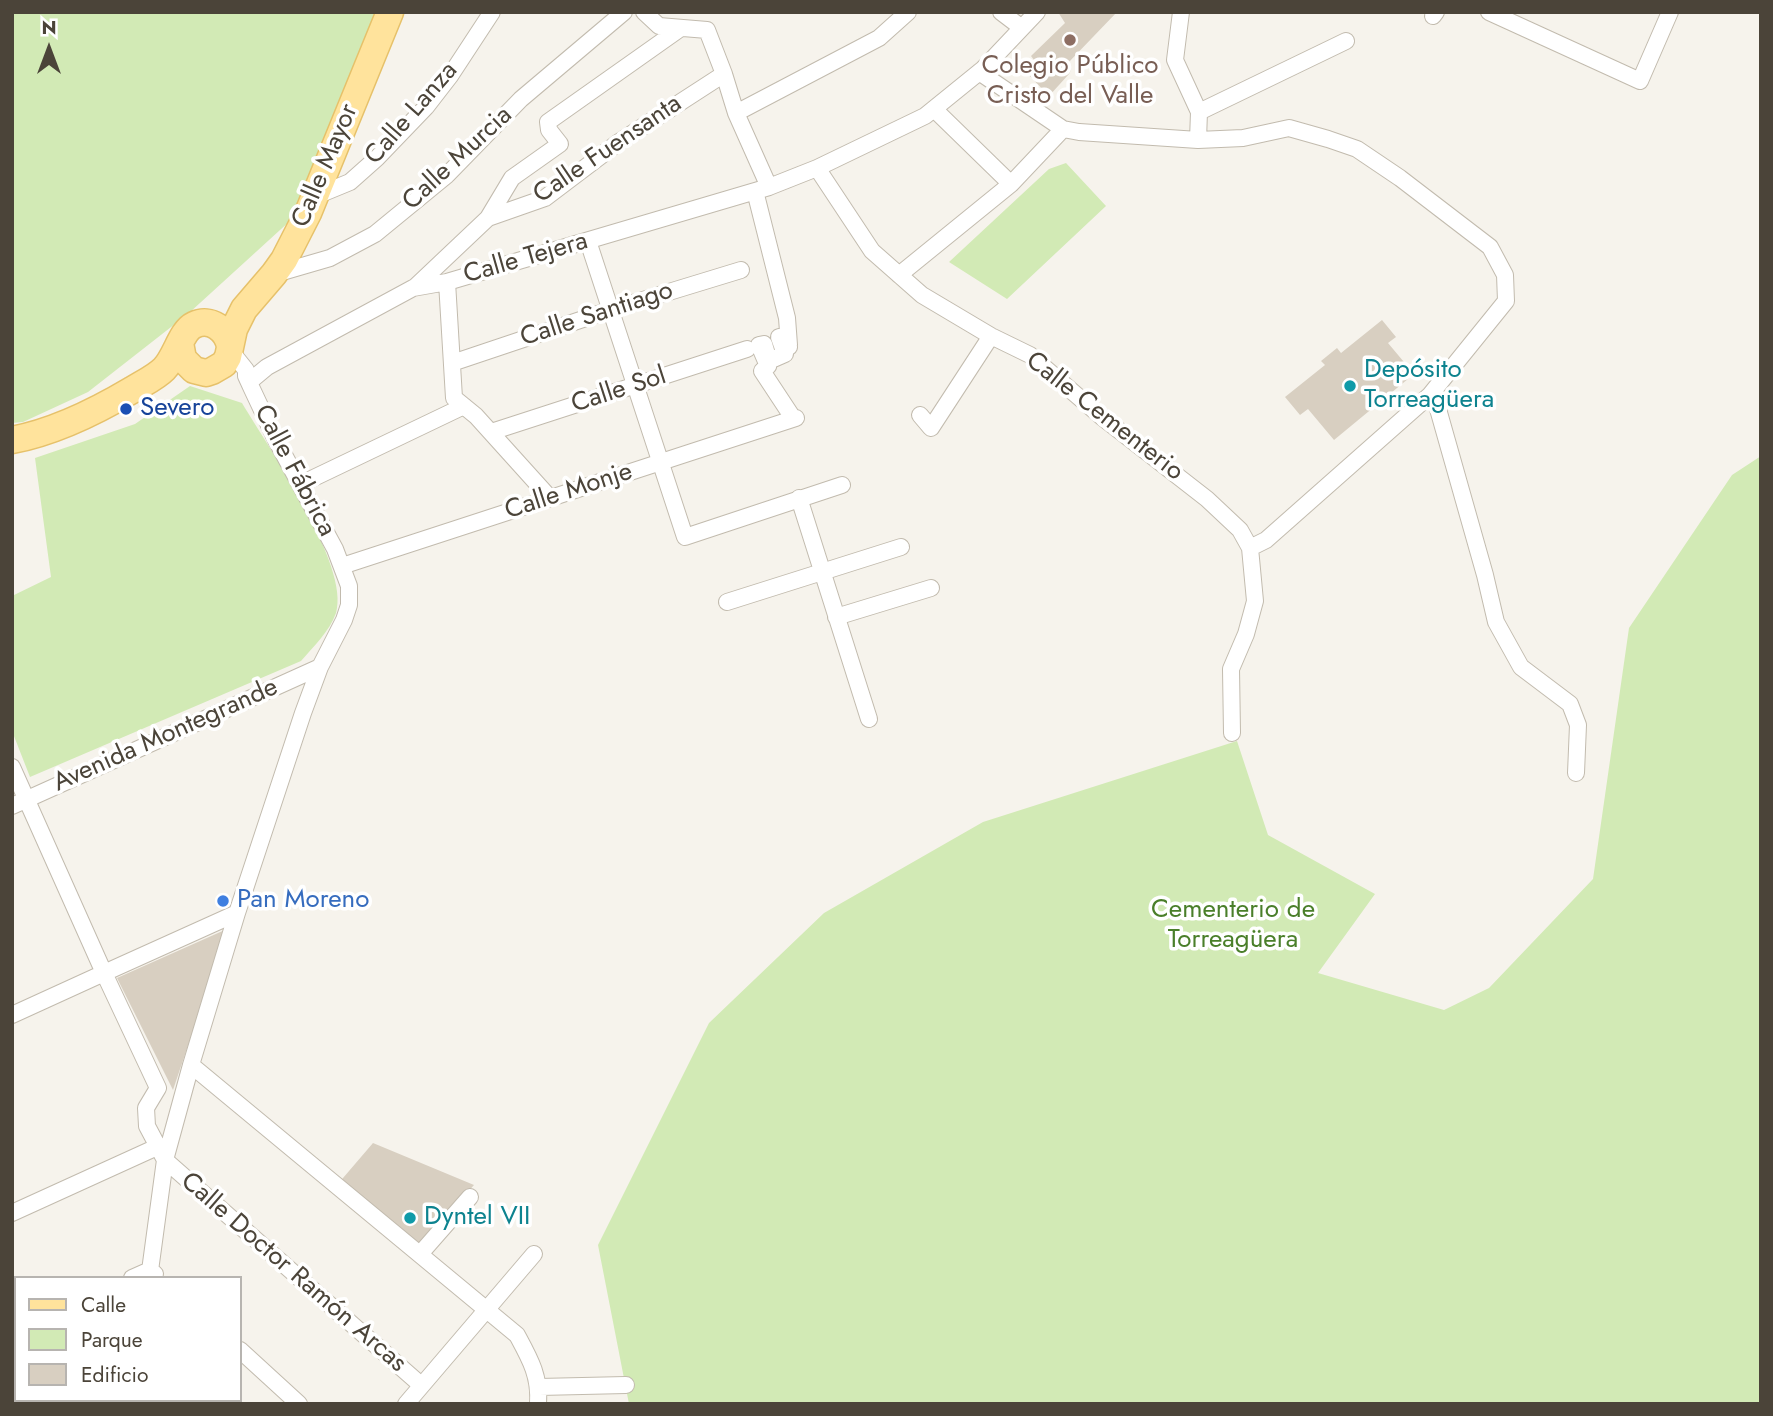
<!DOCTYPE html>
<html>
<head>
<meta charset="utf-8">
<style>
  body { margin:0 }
  #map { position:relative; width:1773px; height:1416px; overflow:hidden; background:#f6f3ec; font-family:Jost,sans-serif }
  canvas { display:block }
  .frame { position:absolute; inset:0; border:14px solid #4b4439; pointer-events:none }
  .legend { position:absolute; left:14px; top:1276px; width:228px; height:126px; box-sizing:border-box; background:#fff; border:2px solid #b7b4b0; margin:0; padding:9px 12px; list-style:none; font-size:21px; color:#4b4439 }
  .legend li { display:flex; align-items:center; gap:14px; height:35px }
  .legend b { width:35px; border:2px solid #b7b4b0 }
  .north { position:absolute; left:14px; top:14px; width:70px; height:70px; -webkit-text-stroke:5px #fff; paint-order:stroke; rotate:0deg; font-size:19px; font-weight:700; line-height:28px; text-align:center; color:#4b4439 }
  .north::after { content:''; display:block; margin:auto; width:24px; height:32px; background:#4b4439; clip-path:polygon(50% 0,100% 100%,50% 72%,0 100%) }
</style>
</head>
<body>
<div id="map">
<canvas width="1773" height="1416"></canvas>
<div class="frame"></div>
<ul class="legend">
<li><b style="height:9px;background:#ffe39c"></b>Calle</li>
<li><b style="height:19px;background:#d2eab5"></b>Parque</li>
<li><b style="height:19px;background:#d8cfc1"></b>Edificio</li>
</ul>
<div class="north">N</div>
</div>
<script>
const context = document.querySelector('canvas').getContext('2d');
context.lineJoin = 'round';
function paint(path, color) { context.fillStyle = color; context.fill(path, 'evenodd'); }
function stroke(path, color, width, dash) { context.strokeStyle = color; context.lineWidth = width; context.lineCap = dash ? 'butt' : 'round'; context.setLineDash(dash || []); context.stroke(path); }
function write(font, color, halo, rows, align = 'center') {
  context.font = font + ' Jost,sans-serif'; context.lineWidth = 7; context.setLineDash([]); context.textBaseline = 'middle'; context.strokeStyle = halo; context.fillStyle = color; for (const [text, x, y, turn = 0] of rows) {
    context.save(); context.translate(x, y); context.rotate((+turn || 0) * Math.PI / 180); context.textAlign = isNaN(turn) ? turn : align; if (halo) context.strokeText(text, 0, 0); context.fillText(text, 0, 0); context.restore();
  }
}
const green = new Path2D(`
  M12,12h364l-85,208 -102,93 -101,79 -65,30 -11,1z
  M1066,163l40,43 -99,93 -58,-37 100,-93z
  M190,386l52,17c25,42 109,163 94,210 -7,19 -22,33 -35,48l-271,116 -18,-46v-135l39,-19 -16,-119 100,-34z
  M1761,456v948h-1132l-31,-159 111,-222 115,-110 159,-91 254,-81 31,94 107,59 -57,79 126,37 45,-22 104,-109 36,-251 103,-153z`);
const building = new Path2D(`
  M1058,12h59l-49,51 3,7 -2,4 -20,22 -25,-26 10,-10 -3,-4 34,-33z
  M1382,320l14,17 -8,6 26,31 -80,66 -26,-31 -8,6 -15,-18 40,-32 -4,-4 16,-13 4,5z
  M227,929l-54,161 -56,-112z
  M373,1143l101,42 -58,65 -79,-65z`);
const street = new Path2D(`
  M644,12l15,14 48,4 17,44 12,39 33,74
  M1001,12l21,16
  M1181,12l-6,48 24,52 -1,28
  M1489,12l151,69 30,-69
  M1433,16l3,-4
  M979,72l84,57
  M934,109l77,75
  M1199,112l147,-71
  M736,113l143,-75 29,-26
  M817,168l55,83 50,44 69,41 39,19 73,63 104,81 33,31 10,18 5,53 -9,33 -15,35 1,64
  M755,191l32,127 2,27
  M316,196l34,-14 27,-24 49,-51 24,-31 42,-64
  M488,218l57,-20 74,-56 105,-68
  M588,241l97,296 157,-52
  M275,274l55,-16 45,-24 72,-59 74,-76 103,-87
  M899,275l112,-91 52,-55 16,3 119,8 45,-2 46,-10 39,11 29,10 43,29 90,69 15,28 1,26 -76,94
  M447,282l7,116 22,18 74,82
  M414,288l74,-70 24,-40 48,-34 -11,-14 -1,-8 133,-94
  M789,347l-5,-11 -5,1 6,17 -16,7 -5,-17 -5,1 9,21 -6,5 31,47
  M452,363l158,-53 131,-40
  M249,382l18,-15 146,-79 34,-6 322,-95 48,-19 108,-52 58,-47 54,-57
  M920,415l11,13 60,-92
  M491,432l256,-83
  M301,484l163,-78
  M799,498l70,221
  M1250,548l16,-8 164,-145 6,7 49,173 11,47 25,45 49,37 8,21 -2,48
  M342,566l454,-148
  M727,602l174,-55
  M836,617l95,-29
  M12,767l92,206 -92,42
  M12,806l308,-139
  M237,913l-133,60 54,115 -12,20 1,18 18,34 256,225
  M191,1065l326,270c13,24 23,41 21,69
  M12,1213l145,-66
  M420,1254l50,-57
  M132,1278l18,-8 5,4
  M149,1278l16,-118 26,-95 46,-152 66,-200 17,-46 24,-47 5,-15v-19l-14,-37 -59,-109 -24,-51 -6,-13v-6l-16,-20
  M12,1329l4,-2
  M240,1350l59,54
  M539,1387l87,-2
  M149,1400l4,4
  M103,1404l8,-4
  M136,1404v-4
  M406,1404l128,-150`);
const primary = new Path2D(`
  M180,343l3,16 11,11 12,3 6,-2 12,-7 4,-7 6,-28 10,-20 30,-35 10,-14 24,-47 82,-201
  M12,440c43,-8 83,-28 120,-50 11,-7 23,-12 32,-21 12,-12 17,-38 30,-44 17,-8 33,5 36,21`);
const markers = [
  [1070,40,7,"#8d6e63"],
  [1350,386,7,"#0f9aa8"],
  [126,409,7,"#1a4fb4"],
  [223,901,7,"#3f7fe0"],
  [410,1218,7,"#0f9aa8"]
];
const educationNames = [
  ["Colegio Público",1070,67],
  ["Cristo del Valle",1070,97]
];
const streetNames = [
  ["Calle Lanza",412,114,-49],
  ["Calle Fuensanta",608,150,-34],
  ["Calle Murcia",458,159,-43],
  ["Calle Mayor",326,166,-67],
  ["Calle Tejera",526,259,-16],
  ["Calle Santiago",597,315,-18],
  ["Calle Sol",619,391,-18],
  ["Calle Cementerio",1104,417,38],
  ["Calle Fábrica",294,471,62],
  ["Calle Monje",569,492,-18],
  ["Avenida Montegrande",166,736,-24],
  ["Calle Doctor Ramón Arcas",293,1273,41]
];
const cultureNames = [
  ["Depósito",1364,371],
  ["Torreagüera",1364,401],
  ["Dyntel VII",424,1218]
];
const transitNames = [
  ["Severo",140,409]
];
const shopNames = [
  ["Pan Moreno",237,901]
];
const parkNames = [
  ["Cementerio de",1233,911],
  ["Torreagüera",1233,941]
];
paint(green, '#d2eab5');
paint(building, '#d8cfc1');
stroke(street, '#c2bbae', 18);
stroke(primary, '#e6c16a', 29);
stroke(street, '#fff', 16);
stroke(primary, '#ffe39c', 26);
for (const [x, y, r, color] of markers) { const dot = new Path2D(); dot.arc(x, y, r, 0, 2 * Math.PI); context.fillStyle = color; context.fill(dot); stroke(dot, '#fff', 2.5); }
write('26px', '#785e54', '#fff', educationNames);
write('26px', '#4b4439', '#fff', streetNames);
write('26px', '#0d838f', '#fff', cultureNames, 'left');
write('26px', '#164399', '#fff', transitNames, 'left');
write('26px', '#366cbe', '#fff', shopNames, 'left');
write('26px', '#4a7f2a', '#fff', parkNames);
</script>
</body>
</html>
